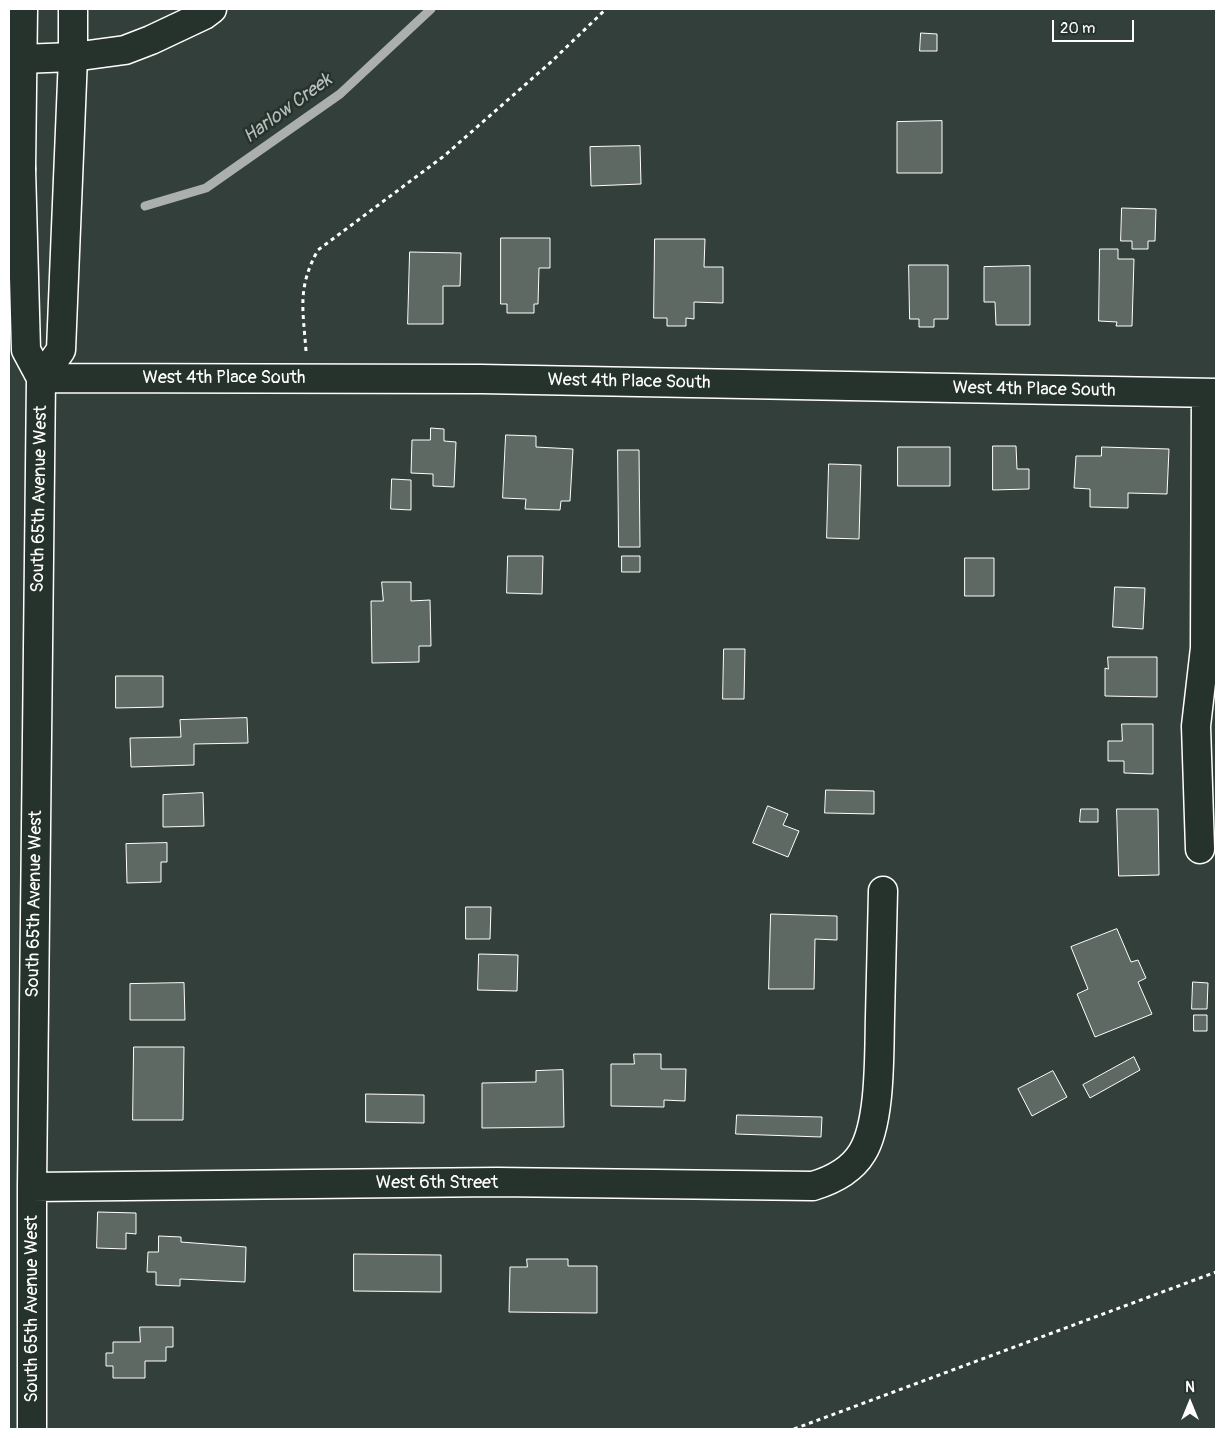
<!DOCTYPE html>
<html>
<head>
<meta charset="utf-8">
<style>
  body { margin:0 }
  #map { position:relative; width:1225px; height:1438px; overflow:hidden; background:#333f3a; font-family:Pangolin,sans-serif }
  canvas { display:block }
  .frame { position:absolute; inset:0; border:10px solid #fff; pointer-events:none }
  .north { position:absolute; left:1165px; top:1378px; width:50px; height:50px; -webkit-text-stroke:4px #26332d; paint-order:stroke; rotate:0deg; font-size:14px; font-weight:700; line-height:20px; text-align:center; color:#fff }
  .north::after { content:''; display:block; margin:auto; width:18px; height:22px; background:#fff; clip-path:polygon(50% 0,100% 100%,50% 72%,0 100%) }
  .scale { position:absolute; left:1052px; top:20px; width:82px; height:22px; box-sizing:border-box; border:2px solid #fff; border-top:0; padding-left:6px; font-size:15px; line-height:18px; white-space:nowrap; color:#fff; -webkit-text-stroke:4px #26332d; paint-order:stroke }
</style>
</head>
<body>
<div id="map">
<canvas width="1225" height="1438"></canvas>
<div class="frame"></div>
<div class="north">N</div>
<div class="scale">20 m</div>
</div>
<script>
const context = document.querySelector('canvas').getContext('2d');
context.lineJoin = 'round';
function stroke(path, color, width, dash) { context.strokeStyle = color; context.lineWidth = width; context.lineCap = dash ? 'butt' : 'round'; context.setLineDash(dash || []); context.stroke(path); }
function paint(path, color) { context.fillStyle = color; context.fill(path, 'evenodd'); }
function write(font, color, halo, rows, align = 'center') {
  context.font = font + ' Pangolin,sans-serif'; context.lineWidth = 5; context.setLineDash([]); context.textBaseline = 'middle'; context.strokeStyle = halo; context.fillStyle = color; for (const [text, x, y, turn = 0] of rows) {
    context.save(); context.translate(x, y); context.rotate((+turn || 0) * Math.PI / 180); context.textAlign = isNaN(turn) ? turn : align; if (halo) context.strokeText(text, 0, 0); context.fillText(text, 0, 0); context.restore();
  }
}
const stream = new Path2D(`
  M145,206l61,-18 134,-94 91,-85`);
const building = new Path2D(`
  M921,33l16,1v17h-17z
  M942,121v52h-45v-51z
  M640,146l1,38 -50,2 -1,-39z
  M1122,208l34,1 -1,32h-7v8h-16v-8h-11z
  M501,238h49v30h-11l-1,36h-4v9h-27v-9h-6z
  M655,239h50l-1,28h19v36l-29,-1v17l-8,-1v8h-19v-8h-13z
  M1100,249h18v10h16l-2,67h-16l1,-4 -18,-1z
  M410,252l51,1 -1,33h-17v38h-35z
  M909,265h39v54h-14v8h-15v-8h-9z
  M1030,266v59h-34l-1,-23h-11v-35z
  M431,428l13,1v12l12,1 -2,45 -21,-1v-12l-22,-1 1,-33h18z
  M506,435l30,1v11l37,2 -3,52h-9l-1,9 -35,-1 1,-10 -23,-1z
  M993,446h23l1,23h12v20l-36,1z
  M898,447h52v39h-52z
  M1102,447l67,2 -2,45 -39,-1v15l-38,-1v-18l-16,-1 2,-32h25z
  M618,450h21l1,97h-21z
  M829,464l32,1 -2,74 -32,-1z
  M392,479l19,1v30l-20,-1z
  M508,556h35l-1,38 -35,-1z
  M622,556h18v16h-18z
  M965,558h29v38h-29z
  M382,582h29v19l19,-1 1,46h-12v16l-47,1 -1,-62h12z
  M1115,587l30,1 -2,41 -30,-2z
  M724,649h21l-1,50h-21z
  M1108,657h49v40l-52,-1v-28l3,1z
  M116,676h47v31l-47,1z
  M247,718l1,25 -54,1v21l-63,2 -1,-29 51,-1 -1,-17z
  M1122,724h31v50l-29,-1v-12h-16v-20h14z
  M826,790l48,1v23l-49,-1z
  M203,793l1,33 -41,1v-32z
  M768,806l20,8 -5,11 16,6 -11,26 -35,-14z
  M1081,809h17v13h-18z
  M1117,809h41l1,66 -40,1z
  M167,843v19h-6v20l-34,1 -1,-39z
  M466,907h25l-1,32h-24z
  M771,914l66,2v24l-22,-1 -1,50h-45z
  M1117,929l14,33 7,-2 8,18 -8,4 14,32 -57,23 -18,-43 11,-5 -17,-42z
  M479,954l39,1 -1,36 -39,-1z
  M1193,982l15,1 -1,26h-15z
  M184,983l1,37h-55v-36z
  M1194,1015h13v16h-13z
  M134,1047h50l-1,73h-50z
  M634,1054h27v15h25l-1,32 -21,-1v7l-53,-1v-42h23z
  M1134,1057l6,13 -50,28 -7,-13z
  M563,1070l1,57 -82,1v-45l54,-1v-11z
  M1053,1071l14,26 -35,19 -14,-27z
  M366,1094l58,1v28l-58,-1z
  M737,1115l85,2 -1,20 -85,-3z
  M98,1212l38,1v21l-10,-1v16l-29,-1z
  M159,1236l22,1v5l65,5 -1,35 -65,-3v7l-24,-1v-13h-9l1,-20h10z
  M354,1254l87,1v37l-87,-1z
  M527,1259h41v7h29v47l-88,-1 1,-45h17z
  M140,1327h33v20h-7v14h-21v17h-32v-12h-7v-13h7v-11h27z`);
const path = new Path2D(`
  M306,351c-3,-42 -9,-63 12,-101l126,-94 107,-94 55,-53
  M794,1429l422,-157`);
const minor = new Path2D(`
  M23,9l-2,160 5,181 15,28 -9,809v242
  M41,378l440,1 735,14
  M41,378l20,-28 12,-293v-48
  M1200,849l-4,-123 9,-78 1,-255
  M32,1187l465,-5 316,4c20,-6 38,-15 49,-33 19,-30 17,-100 18,-136 1,-42 2,-84 3,-126`);
const major = new Path2D(`
  M73,57l52,-7 26,-10 53,-25 8,-6`);
const highway = new Path2D(`
  M9,62l12,-3 52,-2
  M9,154l12,15`);
const streetNames = [
  ["West 4th Place South",224,378],
  ["West 4th Place South",629,382,1],
  ["West 4th Place South",1034,390,1],
  ["South 65th Avenue West",40,499,-89],
  ["South 65th Avenue West",35,904,-89],
  ["West 6th Street",437,1183],
  ["South 65th Avenue West",32,1309,-90]
];
const waterNames = [
  ["Harlow Creek",288,109,-36]
];
stroke(stream, '#abb0ae', 9);
paint(building, '#5f6964');
stroke(building, '#fff', 1);
stroke(minor, '#fff', 31);
stroke(major, '#fff', 31);
stroke(highway, '#fff', 31);
stroke(path, '#fff', 3, [4, 4]);
stroke(minor, '#26332d', 28);
stroke(major, '#26332d', 28);
stroke(highway, '#26332d', 28);
write('18px', '#fff', '#26332d', streetNames);
write('italic 19px', '#b9bdbc', '#26332d', waterNames);
</script>
</body>
</html>
